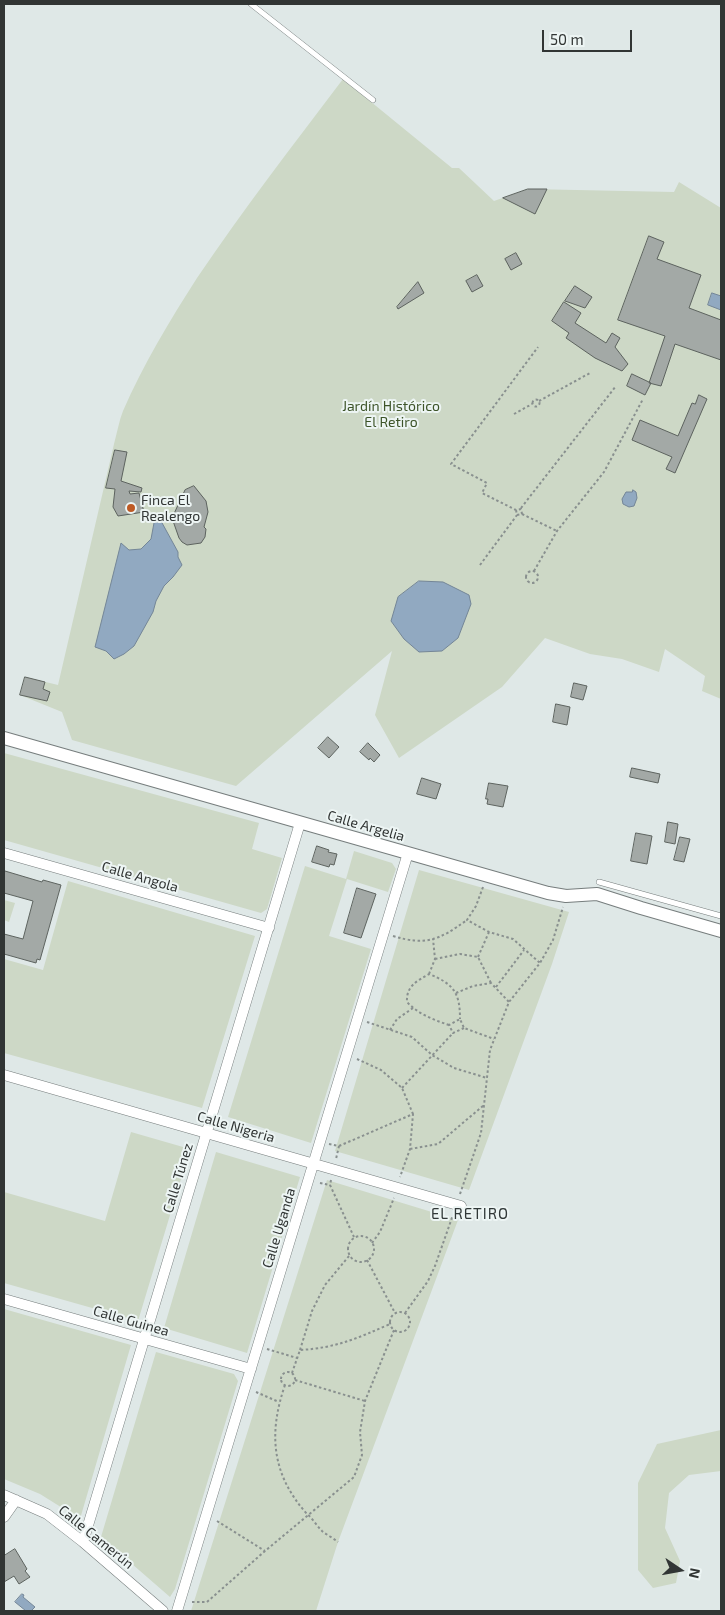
<!DOCTYPE html>
<html>
<head>
<meta charset="utf-8">
<style>
  body { margin:0 }
  #map { position:relative; width:725px; height:1615px; overflow:hidden; background:#dfe8e7; font-family:"Exo 2",sans-serif }
  canvas { display:block }
  .frame { position:absolute; inset:0; border:5px solid #313534; pointer-events:none }
  .north { position:absolute; left:655px; top:1545px; width:50px; height:50px; -webkit-text-stroke:4px #edf5f4; paint-order:stroke; rotate:102deg; font-size:14px; font-weight:700; line-height:20px; text-align:center; color:#313534 }
  .north::after { content:''; display:block; margin:auto; width:18px; height:22px; background:#313534; clip-path:polygon(50% 0,100% 100%,50% 72%,0 100%) }
  .scale { position:absolute; left:542px; top:30px; width:90px; height:22px; box-sizing:border-box; border:2px solid #313534; border-top:0; padding-left:6px; font-size:15px; line-height:18px; white-space:nowrap; color:#313534; -webkit-text-stroke:4px #edf5f4; paint-order:stroke }
</style>
</head>
<body>
<div id="map">
<canvas width="725" height="1615"></canvas>
<div class="frame"></div>
<div class="north">N</div>
<div class="scale">50 m</div>
</div>
<script>
const context = document.querySelector('canvas').getContext('2d');
context.lineJoin = 'round';
function paint(path, color) { context.fillStyle = color; context.fill(path, 'evenodd'); }
function stroke(path, color, width, dash) { context.strokeStyle = color; context.lineWidth = width; context.lineCap = dash ? 'butt' : 'round'; context.setLineDash(dash || []); context.stroke(path); }
function write(font, color, halo, rows, align = 'center') {
  context.font = font + ' "Exo 2",sans-serif'; context.lineWidth = 4; context.setLineDash([]); context.textBaseline = 'middle'; context.strokeStyle = halo; context.fillStyle = color; for (const [text, x, y, turn = 0] of rows) {
    context.save(); context.translate(x, y); context.rotate((+turn || 0) * Math.PI / 180); context.textAlign = isNaN(turn) ? turn : align; if (halo) context.strokeText(text, 0, 0); context.fillText(text, 0, 0); context.restore();
  }
}
const green = new Path2D(`
  M343,79l109,89h7l35,33 34,-12 146,3 5,-10 42,26v491l-19,-8 3,-15 -40,-27 -6,23 -37,-13 -32,-5 -45,-16 -43,49 -103,71 -24,-43 17,-64 -156,135 -164,-46 -10,-28 -42,-17 5,-18 33,8 56,-241c3,-11 5,-23 9,-33 20,-46 47,-91 74,-133 46,-68 96,-133 146,-199z
  M4,753l255,70 -7,26 30,9 -15,51 -6,4 -257,-73z
  M354,851l38,12 4,6 -8,23 -41,-13 -18,57 42,13 -60,194 -83,-26 77,-251 41,13z
  M419,870l150,42 -17,52 -83,226 -134,-39z
  M68,881l187,55 -53,172 -198,-55v-94l39,11z
  M4,900l11,3 -6,19 -5,-2z
  M131,1132l59,17 -52,172 -134,-38v-91l101,29z
  M216,1152l84,25 -53,176 -83,-25z
  M327,1180l131,40 -120,322 -22,69h-125z
  M4,1309l127,36 -51,174 -40,-25 -36,-15z
  M156,1352l78,22 4,7 -63,208 -5,8 -69,-60z
  M721,1430v41l-32,4 -20,18 -4,35 15,33 -4,22 -23,5 -15,-18v-87l19,-39z`);
const water = new Path2D(`
  M712,293l9,3v14l-13,-5z
  M633,490l3,2 1,6 -3,8 -5,1 -6,-3 -1,-5 4,-7h6z
  M161,521l17,31v5l4,8 -9,12 -9,9 -8,15 -3,11 -19,34 -10,8 -10,5 -8,-8 -11,-4 26,-104 8,7 12,-1 10,-10 3,-16z
  M419,581l24,1 26,13 2,9 -13,34 -16,13 -23,1 -15,-13 -13,-18 7,-24z
  M22,1594l2,1 -1,2 12,10 -4,4h-5l-11,-9z`);
const building = new Path2D(`
  M528,189h19l-12,25 -32,-16z
  M649,236l15,6 -7,17 44,16 -12,33 32,12v40l-46,-16 -14,42 -12,-3 16,-47 -47,-16z
  M516,253l6,11 -11,6 -6,-11z
  M477,275l6,11 -11,6 -6,-11z
  M418,282l6,11 -26,16 -1,-2z
  M575,286l17,11 -7,11 -20,-7z
  M564,302l17,11 -6,10 31,20 6,-10 8,5 -5,9 13,17 -6,7 -27,-13 -29,-20 3,-5 -17,-12z
  M632,374l19,9 -6,12 -18,-9z
  M699,395l8,4 -32,74 -9,-4 6,-12 -40,-17 8,-20 38,16 14,-33 3,1z
  M115,450l12,2 -6,29 21,7 -1,4 -12,-1 1,3 9,-1 5,19 -26,4 -5,-9 2,-18 -9,-1z
  M194,486l12,15 2,11 -4,15 2,2 -1,8 -4,6 -14,2 -5,-3 -3,-4 -7,-20 13,-28z
  M25,677l20,5 -2,7 7,3 -3,9 -27,-6z
  M574,683l13,3 -4,14 -12,-3z
  M556,704l14,3 -3,18 -14,-3z
  M328,737l11,10 -10,11 -11,-10z
  M368,743l12,12 -6,7 -4,-4 -1,2 -9,-8z
  M632,768l28,6 -2,9 -28,-6z
  M422,778l19,6 -5,15 -19,-5z
  M489,783l19,3 -5,21 -16,-3 1,-5h-2z
  M668,822l10,2 -3,20 -10,-2z
  M636,833l16,3 -5,28 -16,-3z
  M680,837l10,2 -6,23 -10,-2z
  M317,846l12,4 -1,2 9,2 -3,11 -4,-1 -1,3 -17,-5z
  M5,871l37,11 1,-2 18,5 -21,75 -3,-1 -1,4 -32,-9v-20l19,5 10,-38 -29,-8z
  M357,888l19,6 -15,44 -17,-5z
  M15,1549l12,20 -2,2 5,6 -11,7 -5,-8 -10,6v-26z`);
const path = new Path2D(`
  M532.5 403a3.5 3.5 0 1 1 7 0a3.5 3.5 0 1 1-7 0Z
  M539,401l51,-28
  M514,414l18,-10
  M521,508l95,-122
  M516,510l1,5 5,-1 -1,-5 -5,1 -34,-17 5,-10 -36,-19 87,-117
  M522,514l35,17
  M480,565l37,-50
  M534,571l23,-40 47,-59 39,-73
  M526 577a6 6 0 1 1 12 0a6 6 0 1 1-12 0Z
  M483,887l-7,19 -9,14 22,12 24,7 27,24
  M393,936c33,10 46,4 74,-16
  M478,957l11,-25
  M435,959l25,-5 18,3 13,26
  M429,974l6,-15 -2,-20
  M496,987l28,-37
  M456,993l17,-7 18,-3 18,19
  M367,1022l45,15 20,18 22,13 33,10
  M449,1025c-15,-5 -31,-11 -42,-23 -1,-16 10,-21 22,-28 25,10 31,19 31,45
  M464,1028l-11,5 -4,-8 11,-6 4,9 30,11
  M390,1030l7,-11 16,-11
  M357,1059l24,11 21,18 11,26
  M402,1088l51,-55
  M329,1144l10,2 -3,13
  M339,1146l74,-32 -3,35 -10,28
  M410,1149l28,-5 46,-39
  M331,1180l-1,5 24,52
  M320,1183l10,2
  M460,1194l21,-61 9,-83 19,-48 31,-39 13,-23 10,-33
  M348 1249a13 13 0 1 1 26 0a13 13 0 1 1-26 0Z
  M372,1243l8,-11 14,-34
  M367,1260l28,53
  M390 1322a10 10 0 1 1 20 0a10 10 0 1 1-20 0Z
  M405,1313l23,-32 7,-15 18,-51
  M267,1349l30,9
  M300,1350l12,-39 13,-26 24,-29
  M281 1379a7 7 0 1 1 14 0a7 7 0 1 1-14 0Z
  M292,1373l8,-23c36,-2 58,-12 90,-26
  M295,1380l70,21
  M285,1385c-17,49 -13,90 22,129 6,5 10,12 15,17 5,4 11,7 16,11
  M256,1392l23,10
  M217,1521l48,30
  M192,1602h15l58,-51 89,-74 8,-22 -2,-23 5,-31 29,-71`);
const service = new Path2D(`
  M251,4l122,96
  M599,882l122,34`);
const minor = new Path2D(`
  M4,853l265,75
  M4,1075l457,131
  M4,1299l247,70
  M4,1495l43,19 36,28 80,69
  M4,1517l12,-17
  M83,1542l217,-719
  M177,1611l231,-758`);
const tertiary = new Path2D(`
  M4,738l544,155 18,3 31,-2 44,14 80,23`);
const markers = [
  [131,508,5,"#be5a25"]
];
const parkNames = [
  ["Jardín Histórico",391,406],
  ["El Retiro",391,422]
];
const poiNames = [
  ["Finca El",141,500],
  ["Realengo",141,516]
];
const streetNames = [
  ["Calle Argelia",366,826,16],
  ["Calle Angola",140,877,16],
  ["Calle Nigeria",236,1127,16],
  ["Calle Túnez",178,1178,-73],
  ["Calle Uganda",279,1228,-73],
  ["Calle Guinea",131,1321,16],
  ["Calle Camerún",96,1537,39]
];
const neighbourhoodNames = [
  ["EL RETIRO",470,1214]
];
paint(green, '#cdd8c6');
paint(water, '#91a9c1');
stroke(water, '#748697', 1);
paint(building, '#a3a9a6');
stroke(building, '#5d635f', 1);
stroke(service, '#767d7d', 6);
stroke(minor, '#767d7d', 11);
stroke(tertiary, '#767d7d', 14);
stroke(path, '#89908f', 2, [2.5, 2.5]);
stroke(service, '#fff', 5);
stroke(minor, '#fff', 10);
stroke(tertiary, '#fff', 12);
for (const [x, y, r, color] of markers) { const dot = new Path2D(); dot.arc(x, y, r, 0, 2 * Math.PI); context.fillStyle = color; context.fill(dot); stroke(dot, '#edf5f4', 2); }
write('14px', '#3d5429', '#edf5f4', parkNames);
write('14px', '#313534', '#edf5f4', poiNames, 'left');
write('14px', '#313534', '#edf5f4', streetNames);
context.letterSpacing = '1px';
write('15px', '#313838', '#edf5f4', neighbourhoodNames);
context.letterSpacing = '0px';
</script>
</body>
</html>
